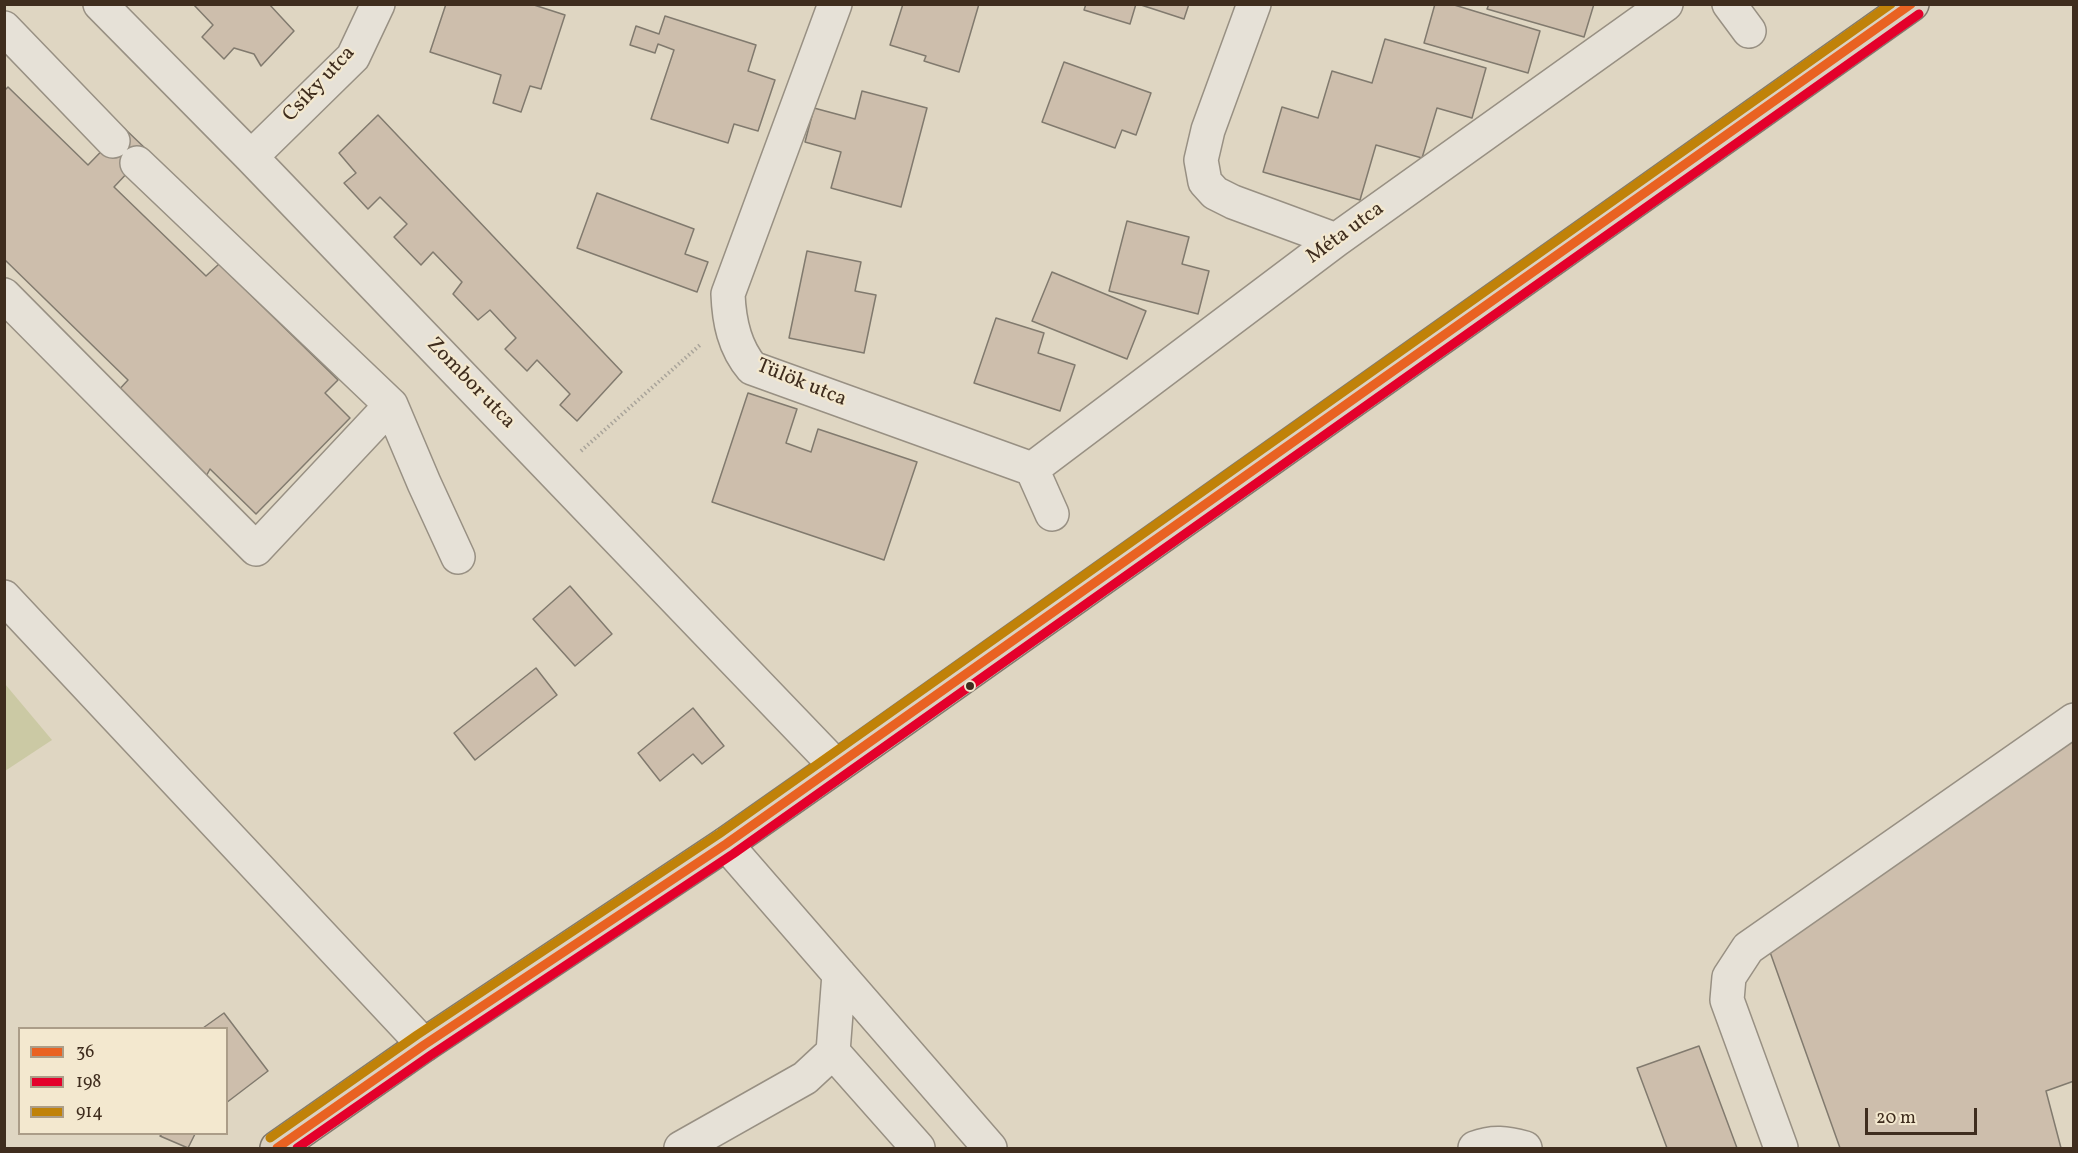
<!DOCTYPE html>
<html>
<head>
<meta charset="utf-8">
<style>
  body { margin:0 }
  #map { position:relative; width:2078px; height:1153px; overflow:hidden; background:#dfd6c2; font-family:Vollkorn,serif }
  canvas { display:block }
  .frame { position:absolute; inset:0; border:6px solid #3f2d1e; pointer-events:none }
  .legend { position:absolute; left:18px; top:1027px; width:210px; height:108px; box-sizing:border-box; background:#f3e8cf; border:2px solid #ab9d88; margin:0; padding:8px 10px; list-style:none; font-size:18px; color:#3f2d1e }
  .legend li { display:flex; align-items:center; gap:12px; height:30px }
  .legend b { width:30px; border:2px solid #ab9d88 }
  .scale { position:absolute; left:1865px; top:1108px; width:112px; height:27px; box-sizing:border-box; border:3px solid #3f2d1e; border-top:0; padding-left:8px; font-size:18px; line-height:21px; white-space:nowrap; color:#3f2d1e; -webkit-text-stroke:4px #f3e8cf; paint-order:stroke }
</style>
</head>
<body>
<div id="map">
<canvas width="2078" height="1153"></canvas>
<div class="frame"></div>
<ul class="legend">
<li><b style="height:8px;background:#e96222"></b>36</li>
<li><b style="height:8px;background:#e4002b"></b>198</li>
<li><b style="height:8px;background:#c08209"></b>914</li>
</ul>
<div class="scale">20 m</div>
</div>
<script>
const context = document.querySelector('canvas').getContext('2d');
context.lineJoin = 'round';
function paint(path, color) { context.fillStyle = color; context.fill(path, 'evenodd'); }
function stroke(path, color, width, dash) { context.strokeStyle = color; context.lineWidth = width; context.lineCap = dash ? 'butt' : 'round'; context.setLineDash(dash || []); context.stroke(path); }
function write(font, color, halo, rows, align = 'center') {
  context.font = font + ' Vollkorn,serif'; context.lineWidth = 4.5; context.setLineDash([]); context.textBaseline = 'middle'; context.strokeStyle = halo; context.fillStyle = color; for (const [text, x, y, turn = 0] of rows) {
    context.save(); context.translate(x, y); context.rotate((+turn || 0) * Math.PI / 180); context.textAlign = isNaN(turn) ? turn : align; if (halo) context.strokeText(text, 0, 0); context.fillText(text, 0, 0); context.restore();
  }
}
const green = new Path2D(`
  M5,684l47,56 -47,31h-1z`);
const building = new Path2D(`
  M193,4h76l25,27 -33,35 -7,-12 -20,-6 -10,11 -22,-22 11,-12z
  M446,4h85l34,11 -24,74 -11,-3 -9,26 -28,-9 8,-28 -71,-23z
  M903,4h76l-20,68 -35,-11 2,-5 -36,-11z
  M1086,4h50l-6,20 -46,-14z
  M1138,4h51l-5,15z
  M1435,4h16l89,27 -12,42 -104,-30z
  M1489,4h105l-10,33 -97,-28z
  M665,16l91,29 -8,26 27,9 -17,51 -24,-7 -6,19 -77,-24 23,-69 -16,-6 -3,9 -25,-8 6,-19 23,8z
  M1385,39l101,29 -14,50 -35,-10 -15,50 -46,-13 -16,55 -97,-28 19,-65 36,11 14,-47 40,12z
  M1064,62l87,31 -15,42 -14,-5 -7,18 -73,-26z
  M8,87l80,78 36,-37 24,23 -34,36 92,89 13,-12 119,116 -13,13 25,25 -94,96 -46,-45 -6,11 -88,-87 12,-13 -124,-121v-168z
  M862,91l65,17 -26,99 -70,-19 10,-36 -36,-10 9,-34 41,11z
  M378,115l244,257 -45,49 -17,-16 10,-11 -33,-34 -10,11 -22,-22 11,-11 -26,-28 -12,10 -25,-26 9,-12 -29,-30 -12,13 -27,-28 13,-13 -27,-27 -12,12 -24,-26 12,-10 -17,-20z
  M597,193l97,36 -9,25 23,8 -11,30 -120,-44z
  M1127,221l62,16 -7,27 27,7 -11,43 -89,-23z
  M807,251l54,11 -6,29 21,4 -12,58 -75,-15z
  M1052,272l94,39 -19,48 -95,-38z
  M996,318l48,15 -6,20 37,12 -15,46 -86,-28z
  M748,393l49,16 -11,34 25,9 7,-23 99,33 -33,98 -172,-58z
  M570,586l42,48 -37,32 -42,-47z
  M536,668l21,27 -82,65 -21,-27z
  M693,708l31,38 -22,18 -9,-10 -33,27 -22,-28z
  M2074,739v342l-28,10 15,57h-221l-70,-196z
  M224,1013l44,58 -42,32v-75h-23z
  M1699,1046l38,102h-70l-30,-80z
  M162,1134h33l-7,14 -28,-12z`);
const path = new Path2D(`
  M581,451l120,-107`);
const minor = new Path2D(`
  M100,4l151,153 585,609
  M835,4l-107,290c1,27 6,53 24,74l280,101 20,45
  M1254,4l-46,126 -7,30 4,22 10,11 18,9 103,38
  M1729,4l20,27
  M4,28l109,113
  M251,157l102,-100 25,-53
  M137,163l254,242 33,78 34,74
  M4,295l252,254 135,-144
  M1032,469l304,-229 330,-236
  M4,597l420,448
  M726,844l264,304
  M839,974l-6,78 85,96
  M681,1148l124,-70 28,-26
  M1475,1148c18,-7 32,-5 50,0
  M1781,1148l-54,-148 2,-23 19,-29 326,-228`);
const major = new Path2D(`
  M277,1148l147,-103 302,-201 141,-99 1045,-741`);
const bus1 = new Path2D(`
  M277,1148l147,-103 302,-201 1185,-840`);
const bus2 = new Path2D(`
  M297,1148l134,-93 302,-201 1186,-840`);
const bus3 = new Path2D(`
  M270,1138l147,-103 302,-201 1172,-830`);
const markers = [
  [970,686,5,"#3f2d1e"]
];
const streetNames = [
  ["Csíky utca",320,85,-47],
  ["Méta utca",1346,234,-36],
  ["Zombor utca",470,384,46],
  ["Tülök utca",801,384,22]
];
paint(green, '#cbc9a4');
paint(building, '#cdbeac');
stroke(building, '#817a6e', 1.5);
stroke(minor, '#989083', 36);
stroke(major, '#817a6e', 36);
stroke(path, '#a9a49a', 4, [1.5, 3]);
stroke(minor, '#e6e1d7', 33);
stroke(major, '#dad2c2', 33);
stroke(bus1, '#e96222', 9);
stroke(bus2, '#e4002b', 9);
stroke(bus3, '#c08209', 9);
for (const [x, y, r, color] of markers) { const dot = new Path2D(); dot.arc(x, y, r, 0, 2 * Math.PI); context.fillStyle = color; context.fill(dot); stroke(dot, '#f3e8cf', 2); }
write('21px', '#3f2d1e', '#f3e8cf', streetNames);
</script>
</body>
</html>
